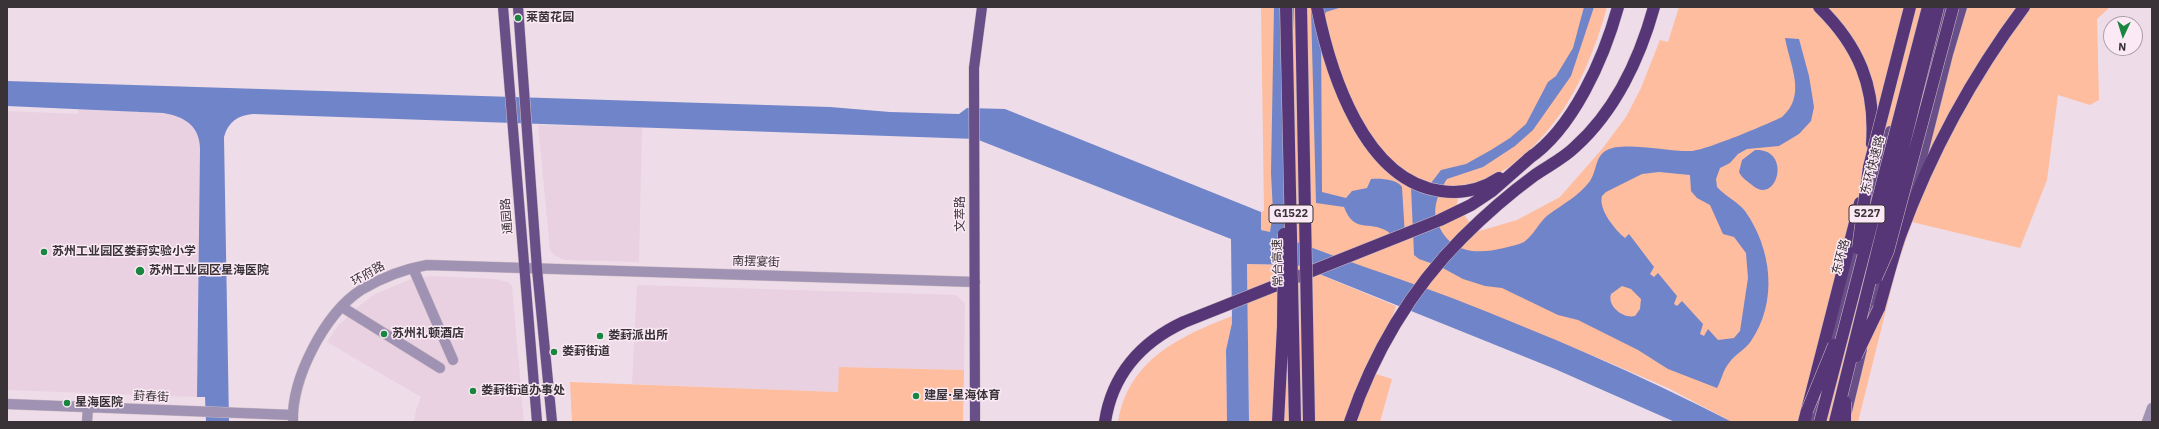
<!DOCTYPE html>
<html>
<head>
<meta charset="utf-8">
<style>
  body { margin:0 }
  #map { position:relative; width:2159px; height:429px; overflow:hidden; background:#eedde8; font-family:"IBM Plex Sans",sans-serif }
  canvas { display:block }
  .frame { position:absolute; inset:0; border:8px solid #393337; pointer-events:none }
  .north { position:absolute; left:2103px; top:16px; width:40px; height:40px; box-sizing:border-box; background:#fbeaf5; border:1px solid #ada1a9; border-radius:50%; rotate:184deg; font-size:11px; font-weight:700; line-height:16px; text-align:center; color:#393337 }
  .north::after { content:''; display:block; margin:auto; width:14px; height:18px; background:#18863e; clip-path:polygon(50% 0,100% 100%,50% 72%,0 100%) }
</style>
</head>
<body>
<div id="map">
<canvas width="2159" height="429"></canvas>
<div class="frame"></div>
<div class="north">N</div>
</div>
<script>
const context = document.querySelector('canvas').getContext('2d');
context.lineJoin = 'round';
function paint(path, color) { context.fillStyle = color; context.fill(path, 'evenodd'); }
function stroke(path, color, width, dash) { context.strokeStyle = color; context.lineWidth = width; context.lineCap = dash ? 'butt' : 'round'; context.setLineDash(dash || []); context.stroke(path); }
function write(font, color, halo, rows, align = 'center') {
  context.font = font + ' "IBM Plex Sans","Noto Sans SC",sans-serif'; context.lineWidth = 3; context.setLineDash([]); context.textBaseline = 'middle'; context.strokeStyle = halo; context.fillStyle = color; for (const [text, x, y, turn = 0] of rows) {
    context.save(); context.translate(x, y); context.rotate((+turn || 0) * Math.PI / 180); context.textAlign = isNaN(turn) ? turn : align; if (halo) context.strokeText(text, 0, 0); context.fillText(text, 0, 0); context.restore();
  }
}
const built = new Path2D(`
  M78,108l95,6 14,7 11,12 2,16 -3,248 -190,-7v-279l71,3z
  M538,125l104,2 -3,135 -74,-2 -11,-5 -4,-5z
  M430,276l65,3 13,3 4,4 12,136h-110l2,-12 5,-13 -94,-55 11,-16 20,-19 17,-13 36,-15z
  M637,285l319,10 9,8 -1,67 -124,-3 -1,25 -207,-8z`);
const green = new Path2D(`
  M1261,7h346c-17,61 -43,118 -94,157 -17,12 -31,21 -53,21l-3,19 19,28 41,-12 43,-23 42,-48 24,-32 15,-29 19,-48 8,2 11,-35h431l-13,12 2,81 -9,5 -32,-10 -11,85 -27,68 -108,-26 -16,48 -38,152h-126l-64,-34 -67,-29 -317,-122 -23,-7v-18l3,-1z
  M1247,264l50,1 99,41 -23,67 19,6 -12,43h-131z
  M1232,316v7l-6,27 1,72h-109c11,-63 61,-85 114,-106z
  M839,367l125,3 -1,52h-391l-2,-40 268,10z`);
const water = new Path2D(`
  M1274,7h20l-10,230c55,22 112,40 168,61 95,37 189,77 280,124h-57l-120,-53 -258,-104 -50,-1 2,158h-22l-1,-72 6,-27 -1,-84 -255,-100 -723,-25c-15,1 -25,8 -29,23l5,285h-23l-1,-25h-8l3,-248c0,-23 -16,-33 -37,-36l-156,-7v-25l823,26 60,5 69,2 8,-6 38,1 256,103v18l9,2 3,-20 -2,-39z
  M1311,7h31l-16,5 -5,13 1,167 24,6 6,-7 15,-3 4,-9c9,-1 26,0 31,8l3,49 -3,6c-6,-1 -10,-7 -15,-11 -19,-11 -33,3 -43,-24l-28,-4z
  M1584,7h10l-23,69 -38,54 -18,16 -32,21 -36,12c-8,12 -15,29 -10,42 11,32 38,34 67,27 6,-2 14,-3 20,-6 10,-7 15,-20 24,-27 15,-11 31,-19 42,-34 7,-10 5,-25 17,-31 16,-9 64,2 84,1 13,0 77,-27 91,-34 25,-22 8,-51 3,-79l14,1 10,37 5,31 -3,14 -12,13 -20,12 -32,3 -9,5 -8,9 -10,5 -4,11 1,8c8,9 21,15 28,24 27,38 33,91 6,130 -6,9 -16,13 -22,22 -6,7 -7,16 -12,25l-49,-19 -30,-19 -60,-30 -20,-5 -56,-27 -17,-2 -22,-7 -24,-13 -20,-7 -5,-4 -3,-68 20,-4 10,-13 25,-6 25,-14 19,-12 16,-14 22,-42 8,-6 17,-28zM1659,172l31,3 1,16 6,7 13,7 13,29 11,3 12,16 2,25 -8,53 -6,7 -16,2 -10,-11 -4,7 -4,-2 3,-10 -21,-23 -5,5 -3,-2 3,-8 -19,-23 -4,4 -4,-3 4,-7 -25,-33 -4,4c-10,-8 -27,-29 -23,-42l4,-4 36,-18zM1622,286l9,3 10,10 -1,10 -5,7c-11,3 -28,-9 -24,-22z
  M1755,150c38,-2 22,57 -3,35 -5,-4 -11,-8 -13,-13l3,-12z`);
const minor = new Path2D(`
  M413,268l40,92
  M342,307l98,61
  M7,404l286,11
  M87,422l1,-15
  M293,422c-2,-43 32,-109 68,-132 20,-12 43,-21 66,-25l548,17
  M2147,422l5,-14`);
const major = new Path2D(`
  M503,7l34,415
  M518,7l19,262 15,153
  M1912,139l33,-132
  M1913,193l35,-139 14,-47
  M1867,214l23,-83
  M1868,324l12,-53
  M1830,351l29,-110
  M1847,411l15,-62
  M975,422l-1,-354 8,-61
  M1812,422l7,-30`);
const highway = new Path2D(`
  M1317,7c13,65 47,174 124,184 21,3 40,-1 58,-13
  M1819,7c40,39 57,80 53,137
  M1528,159c45,-30 76,-101 90,-152
  M1879,308c7,-24 13,-49 21,-72 31,-84 70,-157 124,-229
  M1105,422c7,-47 36,-80 79,-100l256,-102 31,-15 21,-14 41,-36
  M1350,422c23,-68 61,-133 112,-184 23,-23 47,-44 73,-63 13,-9 29,-17 40,-28 40,-36 65,-89 79,-140
  M1804,422l56,-219`);
const highwayBridge = new Path2D(`
  M1286,7l9,415
  M1301,7l8,415
  M1858,248l11,-81 41,-160
  M1876,278l12,-27 65,-244
  M1856,356l23,-48
  M1807,411l27,-66
  M1278,422l5,-95 1,-93
  M1820,422l108,-415
  M1835,422l103,-415
  M1845,422v-20`);
const markers = [
  [518,18,4,"#18863e"],
  [44,252,4,"#18863e"],
  [140,271,5,"#18863e"],
  [384,334,4,"#18863e"],
  [600,336,4,"#18863e"],
  [554,352,4,"#18863e"],
  [473,391,4,"#18863e"],
  [916,396,4,"#18863e"],
  [67,403,4,"#18863e"]
];
const shields = [
  [1291,214,44],
  [1867,214,36]
];
const shieldNames = [
  ["G1522",1291,214],
  ["S227",1867,214]
];
const poiNames = [
  ["莱茵花园",526,18],
  ["苏州工业园区娄葑实验小学",52,252],
  ["苏州工业园区星海医院",149,271],
  ["苏州礼顿酒店",392,334],
  ["娄葑派出所",608,336],
  ["娄葑街道",562,352],
  ["娄葑街道办事处",481,391],
  ["建屋·星海体育",924,396],
  ["星海医院",75,403]
];
const streetNames = [
  ["东环快速路",1873,165,-75],
  ["文萃路",961,214,-90],
  ["通园路",507,216,-95],
  ["东环路",1841,257,-75],
  ["南摆宴街",756,262,2],
  ["常台高速",1278,263,-91],
  ["环府路",368,274,-29],
  ["葑春街",151,397,2]
];
paint(built, '#e9d1e1');
paint(green, '#fdbd9e');
paint(water, '#7084ca');
stroke(minor, '#cabbc5', 11);
stroke(major, '#cabbc5', 11);
stroke(highway, '#cabbc5', 13);
stroke(minor, '#a092b2', 10);
stroke(major, '#694f87', 10);
stroke(highway, '#563676', 12);
stroke(highwayBridge, '#cabbc5', 13, []);
stroke(highwayBridge, '#563676', 12);
for (const [x, y, r, color] of markers) { const dot = new Path2D(); dot.arc(x, y, r, 0, 2 * Math.PI); context.fillStyle = color; context.fill(dot); stroke(dot, '#fbeaf5', 1.5); }
for (const [x, y, w] of shields) { const box = new Path2D(); box.roundRect(x - w / 2, y - 9, w, 18, 3); context.fillStyle = '#fbeaf5'; context.fill(box); stroke(box, '#393337', 1); }
write('bold 11px', '#393337', null, shieldNames);
write('bold 12px', '#393337', '#fbeaf5', poiNames, 'left');
write('12px', '#393337', '#fbeaf5', streetNames);
</script>
</body>
</html>
